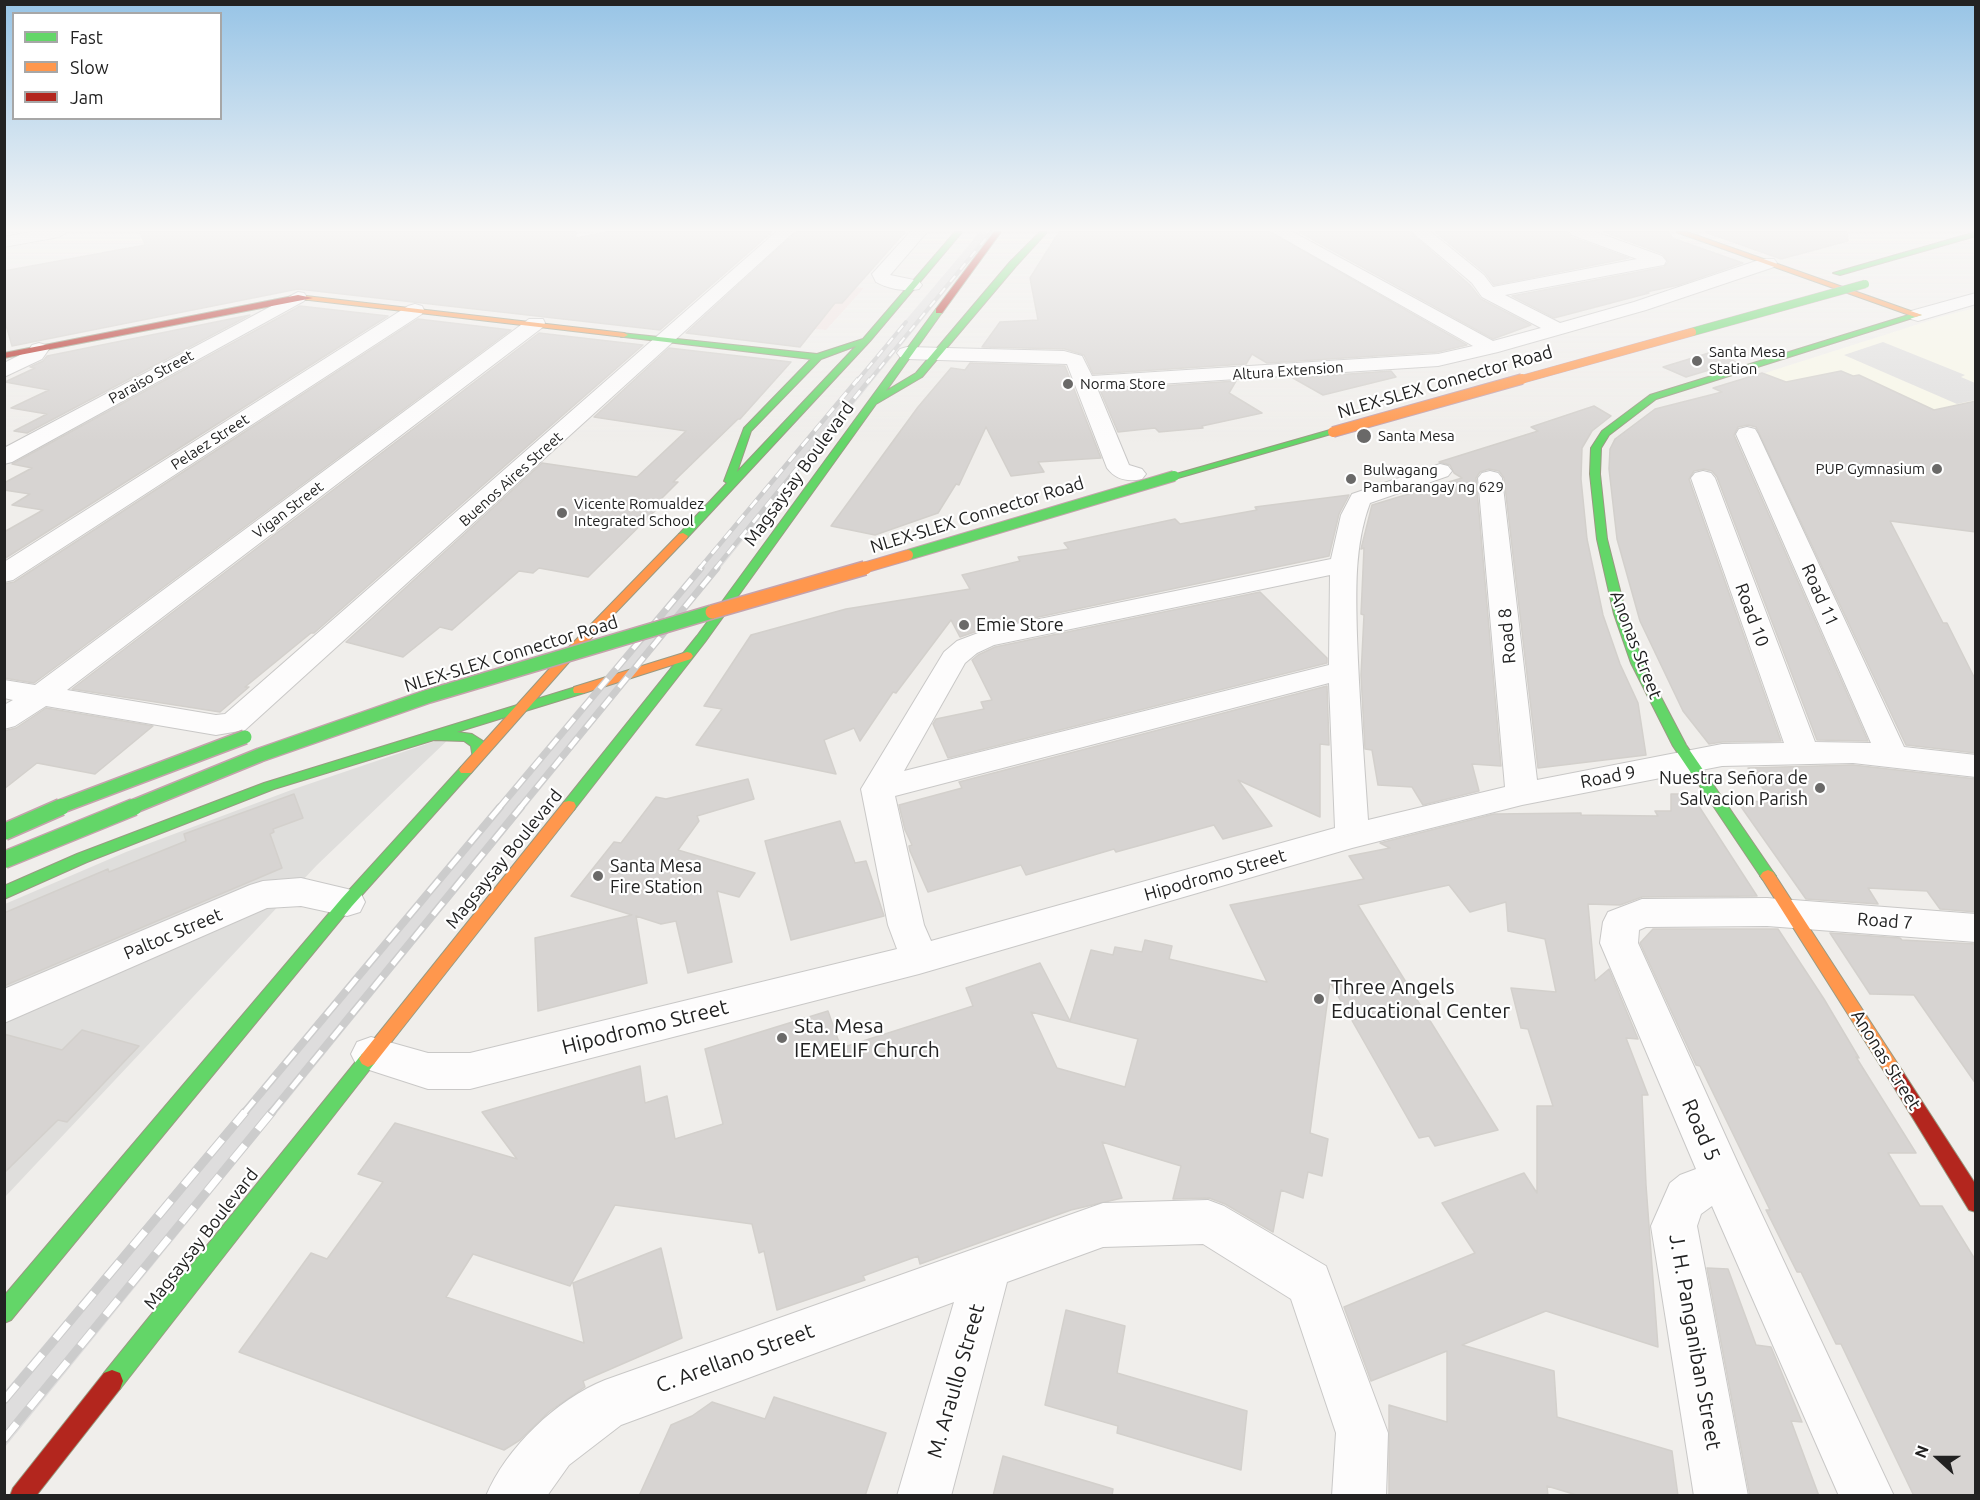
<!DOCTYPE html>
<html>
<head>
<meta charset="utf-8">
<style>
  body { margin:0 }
  #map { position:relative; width:1980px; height:1500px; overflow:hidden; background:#f0eeeb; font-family:Ubuntu,sans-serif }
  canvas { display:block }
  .frame { position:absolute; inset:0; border:6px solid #222; pointer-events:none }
  .legend { position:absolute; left:12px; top:12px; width:210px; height:108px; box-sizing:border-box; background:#fff; border:2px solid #a7a7a7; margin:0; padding:8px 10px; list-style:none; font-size:18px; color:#222 }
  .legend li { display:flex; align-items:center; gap:12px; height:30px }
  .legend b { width:30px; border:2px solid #a7a7a7 }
  .north { position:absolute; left:1908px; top:1428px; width:60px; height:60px; -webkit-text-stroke:4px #fff; paint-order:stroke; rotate:291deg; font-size:16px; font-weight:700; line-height:24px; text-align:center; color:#222 }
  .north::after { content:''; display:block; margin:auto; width:21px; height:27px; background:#222; clip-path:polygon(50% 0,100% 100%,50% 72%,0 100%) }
</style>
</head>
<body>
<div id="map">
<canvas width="1980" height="1500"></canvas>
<div class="frame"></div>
<ul class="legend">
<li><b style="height:8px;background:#63d668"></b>Fast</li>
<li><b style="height:8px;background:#ff974d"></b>Slow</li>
<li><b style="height:8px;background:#b3261e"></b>Jam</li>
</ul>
<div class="north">N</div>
</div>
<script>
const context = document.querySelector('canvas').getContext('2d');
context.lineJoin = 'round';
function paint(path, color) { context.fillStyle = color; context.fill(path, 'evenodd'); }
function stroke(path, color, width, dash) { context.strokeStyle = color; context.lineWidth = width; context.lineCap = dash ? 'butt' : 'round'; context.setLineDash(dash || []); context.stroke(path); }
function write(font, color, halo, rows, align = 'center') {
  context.font = font + ' Ubuntu,sans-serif'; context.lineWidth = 4.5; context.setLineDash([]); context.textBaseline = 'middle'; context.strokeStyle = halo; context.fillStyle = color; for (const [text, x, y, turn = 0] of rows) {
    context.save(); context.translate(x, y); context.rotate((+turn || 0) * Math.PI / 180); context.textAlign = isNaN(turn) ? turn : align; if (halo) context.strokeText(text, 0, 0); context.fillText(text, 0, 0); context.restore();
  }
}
const residential = new Path2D(`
  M453,735l-136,130 -312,332v-293l121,-52 168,-63z`);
const commercial = new Path2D(`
  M808,282l56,6 -38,42 -59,-6z`);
const education = new Path2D(`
  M1975,308v212l-257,-132 226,-72z`);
const parking = new Path2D(`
  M1883,342l82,33 -4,2 14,6v17l-18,4 -113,-49z`);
const pier = new Path2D(`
  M979,233h14l-988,1214v-56z`);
const building = new Path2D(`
  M140,232h436v6l29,-6h167l-112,98 -362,-41 -286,57 -8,-28v-47l141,-26z
  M796,232h109l-63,71h-7l-35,44 -114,-14z
  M1059,232h211l197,113 -29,7 -171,11 -15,-9 -6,10 -153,10 -9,-19 -19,-6 -83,-2 18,-25 38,-2 -8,-42z
  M1299,232h111l60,53 11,14 50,26 -38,14z
  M1435,232h133l3,5 58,21 -135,27 -9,-12z
  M1604,232h65l3,6 71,25 -64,22 -33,7 3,1 -95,25 -42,-22 152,-29 4,-5 -5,-8z
  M1705,232h142l1,9 -67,18z
  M300,306l88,10 -384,243v-27l39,-22 -31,-5 18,-11 -26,-4v-7l28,-15 -20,-4z
  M250,315l-223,118 -13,-2 33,-17 -36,-6 38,-18 -44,-8 30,-14 -5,-1 13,-6 4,-5z
  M418,319l93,11 -477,353 -30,-5v-94l10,-2z
  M539,333l104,12 -329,288h-3l-66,54h4l-29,25 -148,-23z
  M669,348l122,14 -51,57h-2l-65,63h5l-19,19 5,1 -76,75 -49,-9 -6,5 -14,-2 -67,59 -12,-3 -37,30 -57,-15 196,-179 95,14 49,-46 -92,-14z
  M1712,352l24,10 -50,15 -23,-10z
  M970,363l95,3 36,92 -63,4 6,10 -33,4 -25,-49 -27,58 -3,-1 -18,29 -63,22 -44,-9 87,-119 33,-39 14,2z
  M1391,371l5,6 -73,18 -30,-17z
  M1841,371l12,5 6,-1 75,35 42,-9v131l-86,-11 53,102h4l29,58v72l-70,-8 -150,-318 -8,-2 -10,2 -4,8 134,306 -51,-1 -100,-263 -5,-6 -8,-2 -10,2 -5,8 92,262 -59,1 -13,2 -26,-33 -43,-90 -23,-82 -8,-70 1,-20 5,-10 40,-30 67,-17 -9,-4 49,-15 24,9z
  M1236,381l-7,12 33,20 -60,13 1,2 -44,4 -4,-4 -37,4 -18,-42z
  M1594,406l17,10 -19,15 -10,17 -1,31 6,60 16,76 17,49 18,39 8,52 -108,13 -34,-290 -5,-7 -10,-2 -9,3 -4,6 25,288 -29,-2 7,27 -56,14 -11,-18 -34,-2 -6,-35 -7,-1 -4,-74 3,-60 -3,-1 3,-66 -3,1 11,-44 90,-27 -8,-5 -4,-8 -11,-3 99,-31 -7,-4z
  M1349,495l-10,19 -10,42 -343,72 -26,9 -9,-17 -55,73 -3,-1 -33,49 -6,-13 -30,12 12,34 -140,-29 26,-36 -18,-3 47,-71 95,-26 124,-20 -8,-14 58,-14 -2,-4 51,-8 -5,-6 111,-24 5,5 77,-14 -2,-3z
  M1260,592l67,66v5l-379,95 -15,-34 3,-5 48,-10 -3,-7 11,-2 -20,-40 6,-5 17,-8z
  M1327,686l2,59 -9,-1v73l-82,-37 34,46 -49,13 -9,-14 -98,27 -2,-3 -88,26 -5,-10 -93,27 -18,-41 -1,-5 3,-1 -7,-15 -6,-25 63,-17 -3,-6z
  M46,708l107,18 -58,48 -58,-11 -33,26v-58l12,-3z
  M1853,765l123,14v133l-36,-3 -13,-18 -59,-3 10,16 -72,-5 -69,-98 36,1 -25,-34z
  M748,779l6,20 -57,17 2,5 -21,29 77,23 -16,24 -22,-6 15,71 -44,11 -12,-52 -15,3 -25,-8 11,67 -109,28 -3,-73 97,-23 -61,-19 43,-54 7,1 35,-46 10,2z
  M294,794l9,24 -30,11 1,3 -4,2 12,34 -278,118v-73l104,-44 1,3 77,-31 -2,-7z
  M1671,794h20l66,102 -115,1 -22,8 -32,-1 7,77 14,-12 29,70 -12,-1 22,57h-6l4,90 12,162 -112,-36 -84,34 92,26 3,46 115,34 6,45h-98l-33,-10 1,10h-159v-91l58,17v-71l-76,30 -27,-74 131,-54 -33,-50 82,-30 13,20v-87h16l-25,-77 -7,-1 -10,-40 45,4 -11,-53 -37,-8 -2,-29 -36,10 -21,-27 -91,20 140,225 -63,16 -6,-10 -10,2 -89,-156 -20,151 18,6 -6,37 -14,-4 -5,26 -22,-8 -8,42 -48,-28 -16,-6 -36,1 8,-33 -79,-24 20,56 -51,12 -151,54 -2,-8 -55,20 2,4 -88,30 -13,-59 -5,2 -7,-29 -137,-19 -45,81 -97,-32 -27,43 138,46 -11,-60 88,-35 21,90 -99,43 2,6 -35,24 -30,29 -16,10 -265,-98 72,-99 16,6 56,-77 -25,-8 37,-51 122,36 -35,-47 158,-46 5,37 22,-7 8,43 48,-15 -18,-75 123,-38 13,37 132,-42 -7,-18 74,-25 30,58 21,-71 22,5 2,-8 27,5 3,-12 27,6 -3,13 98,23 -37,-77 134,-26 -15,-23 41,-8 -10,-5 114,-29 87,-1v2l77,1 -3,-5h16zM1031,1012l107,27 -13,48 -68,-19z
  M840,821l15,42 11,-2 18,55 -93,24 -26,-99z
  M1653,929h125l46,70 35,59 -3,-1 60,96h-28l32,53h22l34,55v235h-62l-73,-152h-5l-35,-72h-4l-31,-62h4l-70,-144 -4,-1 -56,-122z
  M1830,933l70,5 2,2 74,4v140l-62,-89 -44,-1z
  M82,1030l57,16 -72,76 -9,-2 -54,53v-139l58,16z
  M1707,1268l21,1 28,76 15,2 31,75 -11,-1 28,75h-69z
  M1066,1310l59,16 -8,47 130,38 -6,59 -124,-37 1,-7 -73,-21z
  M774,1397l112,36 -21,63h-226l32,-71 21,-9 20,-14 53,17z
  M1003,1456l110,33 -1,7h-119z`);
const street = new Path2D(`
  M29,232h38l-8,5 -55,10v-10z
  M776,232h18l-549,498 -29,5 -170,-29 -31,20 -11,3v-24l9,-5 -9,-2v-18l31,5 494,-366h14l2,4 -2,4 -476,363 149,25 9,-1z
  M910,232h17l-37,43 29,6 3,4 -3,4c-13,3 -31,0 -43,-7l-4,-8z
  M1272,232h21l200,109 48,-13 -59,-31 -10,-14 -60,-51h19l53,43 9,12 144,-28 -65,-24 -2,-3h26l66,24 4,5 -2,4 -6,1 -153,29 55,28 74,-21 128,-43h12l3,4 -3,4 -128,43 -148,42 -60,14 -341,22 32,77 13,4 4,5 -4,5c-14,3 -26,1 -35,-11l-40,-104 -160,-5 -7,-2 -3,-4 3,-4 7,-2 157,4 18,5 10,20 346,-22 35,-8z
  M298,292l6,1 3,4 -3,4 -292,161 -8,2v-16z
  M1976,293v11l-58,17 -7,-2 -2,-4 2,-4z
  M415,304l7,2 2,4 -2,4 -409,266 -9,2v-20l404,-256z
  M39,343l7,2 3,4 -7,10 -38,18v-14l24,-12 4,-6z
  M1747,427l8,2 3,5 146,313 72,8v22l-123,-14 -131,3 -200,39 -170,43 -433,126 -449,115h-42l-71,-23 -6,-12 6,-12 14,-5 57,16h42l427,-104 -9,-24 -27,-136 83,-137 13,-11 29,-11 345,-71 10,-44 11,-21 88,-30 8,2 4,5 -4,5 -78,27c-16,43 -14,88 -13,133 2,61 7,122 11,184l137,-33 -27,-309 4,-5 8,-2 8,2 4,5 35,302 185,-36 62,-1 -93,-265 4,-5 8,-2 8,2 4,5 100,264 56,1 -135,-309 3,-5zM1330,575l-1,90 -425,106 61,-108 12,-10 17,-8zM1329,683l6,145 -404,113 -7,-16 -29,-129z
  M301,878l59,14 5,10 -5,10 -13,4 -46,-10 -34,2 -263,115v-34l246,-104 13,-4z
  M1767,898l209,16v28l-209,-16 -121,1 -7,3 -1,13 102,225 154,328h-55l-127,-290 -11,8 -4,12 51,270h-54l-43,-270 19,-43 10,-8 16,-6 -96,-226 3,-21 5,-10 34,-13z
  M1208,1200l16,6 102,60 62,167 -2,63h-54l4,-63 -45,-134 -88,-55 -100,3 -96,35 -56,214h-54l57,-194 -333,123 -52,40 -22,31h-61c20,-48 71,-97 119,-116l498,-177z`);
const fast = new Path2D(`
  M955,232h7l-92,109 -183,197h-8v-4l48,-51 -3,-2 20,-53 67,-69 -187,-22h-3v-4l196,21 46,-15zM856,346l-119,126 14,-41 70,-72z
  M1040,232h7l-31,34 -94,111 -46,27 -171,238 -131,168h-10l-2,-4 2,-4 133,-166 239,-327 7,2 -57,80 30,-18 94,-111z
  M1976,232v4l-136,39 -7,-2z
  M1915,313l7,2 -266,84 -47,36 -8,13 -1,26 7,65 19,75 17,49 43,82 87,127 3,4 -3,4h-10l-90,-134 -42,-83 -17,-49 -17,-75 -7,-65 1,-26 11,-17 48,-36z
  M1330,430l8,2 -160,46 -4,1 -5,-3z
  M579,686l5,1 1,3 -1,3 -127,39 15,2 11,7 2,15 -2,3h-10l-2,-13 -7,-5 -30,-1 -160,49 -187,73 -83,37v-13l73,-32 187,-71z
  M466,765l7,5 -2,3 -119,133 -341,414 -7,3v-27l338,-398 119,-131z
  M368,1051l6,3 3,5 -3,5 -254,325 -8,3 -8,-3 -3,-8 3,-8 258,-319z`);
const slow = new Path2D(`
  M1676,232h11l235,83 -7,2z
  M306,296l318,37 4,2 -4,2 -315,-37h-3z
  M683,533l5,3 -1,2 -110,115 -106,120h-10l-2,-3 2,-3 108,-120 110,-113z
  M687,652l4,1 2,3 -2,3 -107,34h-10l-1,-3 1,-3z
  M569,801l5,1 2,4 -2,4 -200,254 -6,3 -6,-3 -3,-5 3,-5 202,-252z
  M1768,870l5,2 128,197 3,5 -3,5 -6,3 -6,-3 -126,-199 -3,-4 3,-4z`);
const jam = new Path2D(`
  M994,232h7l-59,81h-6v-4z
  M298,295l15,3 -309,60v-5z
  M1895,1066l6,3 75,116v27l-7,-2 -80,-131 -3,-5 3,-5z
  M112,1370l8,3 3,8 -3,8 -84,107h-26l3,-8 91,-115z`);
const railFar4 = new Path2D(`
  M857,381l49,-59
  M869,381l122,-149`);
const railFar3 = new Path2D(`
  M699,569l159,-190
  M715,569l155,-190`);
const railFar2 = new Path2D(`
  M499,808l202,-240
  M520,808l197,-240`);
const railFar1 = new Path2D(`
  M244,1113l256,-306
  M271,1113l250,-306`);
const rail = new Path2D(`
  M4,1400l241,-288
  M4,1439l268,-327`);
const fastBridgeFar3 = new Path2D(`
  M1692,332l173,-48`);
const fastBridgeFar2 = new Path2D(`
  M908,555l266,-79`);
const fastBridgeFar1 = new Path2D(`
  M57,808l188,-71
  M130,808l130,-53 169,-59 283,-84`);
const fastBridge = new Path2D(`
  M4,832l57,-25
  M4,860l130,-53`);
const slowBridgeFar2 = new Path2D(`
  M1516,381l176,-49`);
const slowBridgeFar1 = new Path2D(`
  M1333,432l189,-53
  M860,569l48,-14`);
const slowBridge = new Path2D(`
  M712,612l153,-44`);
const markers = [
  [1697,361,6,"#6a6968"],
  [1068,384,6,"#6a6968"],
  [1364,436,8,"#6a6968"],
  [1937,469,6,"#6a6968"],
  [1351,479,6,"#6a6968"],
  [562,513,6,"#6a6968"],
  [964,625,6,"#6a6968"],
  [1820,788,6,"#6a6968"],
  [598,876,6,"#6a6968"],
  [1319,999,6,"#6a6968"],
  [782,1038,6,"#6a6968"]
];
const farPoinames = [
  ["Santa Mesa",1709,352],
  ["Station",1709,369],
  ["Norma Store",1080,384],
  ["Santa Mesa",1378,436],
  ["PUP Gymnasium",1925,469,"right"],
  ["Bulwagang",1363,470],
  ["Pambarangay ng 629",1363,487],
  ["Vicente Romualdez",574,504],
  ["Integrated School",574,521]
];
const farStreetnames = [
  ["Altura Extension",1288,371,-4],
  ["Paraiso Street",151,377,-29],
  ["Pelaez Street",210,442,-33],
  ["Buenos Aires Street",511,479,-42],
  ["Vigan Street",288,510,-37]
];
const streetNames = [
  ["NLEX-SLEX Connector Road",1445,382,-16],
  ["Magsaysay Boulevard",799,474,-54],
  ["NLEX-SLEX Connector Road",977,515,-17],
  ["Road 11",1820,595,66],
  ["Road 10",1752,615,70],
  ["Road 8",1507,636,-95],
  ["Anonas Street",1636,645,69],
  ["NLEX-SLEX Connector Road",511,654,-17],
  ["Road 9",1608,777,-11],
  ["Magsaysay Boulevard",504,859,-51],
  ["Hipodromo Street",1215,875,-16],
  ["Road 7",1885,921,4],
  ["Paltoc Street",173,934,-23],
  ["Anonas Street",1886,1060,58],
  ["Magsaysay Boulevard",201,1239,-52]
];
const poiNames = [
  ["Emie Store",976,625],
  ["Nuestra Señora de",1808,778,"right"],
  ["Salvacion Parish",1808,799,"right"],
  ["Santa Mesa",610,866],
  ["Fire Station",610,887]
];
const nearPoinames = [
  ["Three Angels",1331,987],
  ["Educational Center",1331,1011],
  ["Sta. Mesa",794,1026],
  ["IEMELIF Church",794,1050]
];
const nearStreetnames = [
  ["Hipodromo Street",645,1027,-14],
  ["Road 5",1701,1130,66],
  ["J. H. Panganiban Street",1695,1342,80],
  ["C. Arellano Street",735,1358,-20],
  ["M. Araullo Street",956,1381,-74]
];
paint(residential, '#dfdedc');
paint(commercial, '#f1e3e1');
paint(education, '#f8f7e8');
paint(parking, '#e0dfde');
paint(pier, '#dedddd');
paint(building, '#d7d4d2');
stroke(building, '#d3d0cc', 1.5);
stroke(street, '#c9c8c7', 2);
stroke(fast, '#999a82', 2);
stroke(slow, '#999a82', 2);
stroke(jam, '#999a82', 2);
paint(street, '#fdfcfc');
paint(fast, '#63d668');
paint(slow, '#ff974d');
paint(jam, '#b3261e');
stroke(railFar4, '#ccc', 4);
stroke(railFar3, '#ccc', 4.5);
stroke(railFar2, '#ccc', 7);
stroke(railFar1, '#ccc', 8);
stroke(rail, '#ccc', 9);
stroke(railFar4, '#fff', 2, [8]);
stroke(railFar3, '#fff', 3, [10]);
stroke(railFar2, '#fff', 4.5, [13]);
stroke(railFar1, '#fff', 5, [16]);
stroke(rail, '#fff', 7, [20]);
stroke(fastBridgeFar3, '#c5a2ac', 9, []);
stroke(fastBridgeFar2, '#c5a2ac', 12, []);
stroke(fastBridgeFar1, '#c5a2ac', 16, []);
stroke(fastBridge, '#c5a2ac', 19, []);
stroke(slowBridgeFar2, '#c5a2ac', 9, []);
stroke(slowBridgeFar1, '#c5a2ac', 12, []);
stroke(slowBridge, '#c5a2ac', 16, []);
stroke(fastBridgeFar3, '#63d668', 8);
stroke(fastBridgeFar2, '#63d668', 10);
stroke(fastBridgeFar1, '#63d668', 13);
stroke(fastBridge, '#63d668', 16);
stroke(slowBridgeFar2, '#ff974d', 8);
stroke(slowBridgeFar1, '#ff974d', 10);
stroke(slowBridge, '#ff974d', 13);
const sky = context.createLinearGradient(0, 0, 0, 442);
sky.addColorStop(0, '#97c4e6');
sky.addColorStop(0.52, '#f8f7f6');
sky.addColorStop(1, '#f8f7f600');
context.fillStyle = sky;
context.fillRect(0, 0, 1980, 442);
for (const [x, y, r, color] of markers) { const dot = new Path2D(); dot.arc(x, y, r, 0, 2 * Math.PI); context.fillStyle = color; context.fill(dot); stroke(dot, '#fff', 2); }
write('15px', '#222', '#fff', farPoinames, 'left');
write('15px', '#222', '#fff', farStreetnames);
write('18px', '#222', '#fff', streetNames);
write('18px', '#222', '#fff', poiNames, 'left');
write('21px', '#222', '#fff', nearPoinames, 'left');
write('21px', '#222', '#fff', nearStreetnames);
</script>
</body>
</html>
